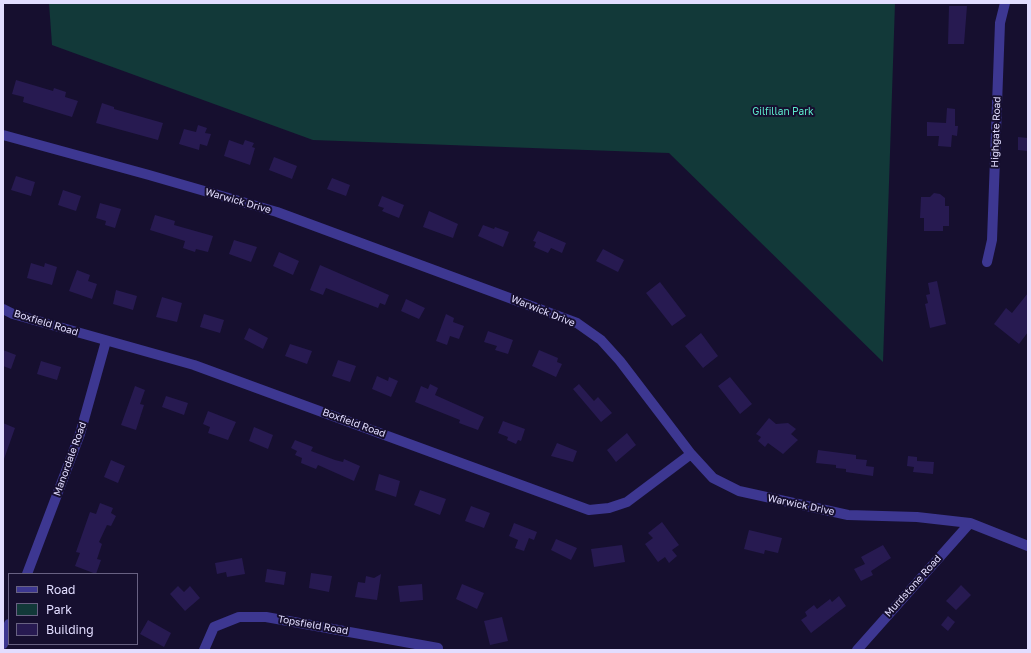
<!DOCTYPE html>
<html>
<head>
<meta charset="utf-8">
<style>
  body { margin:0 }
  #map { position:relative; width:1031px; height:653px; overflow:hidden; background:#160f2f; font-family:"Golos Text",sans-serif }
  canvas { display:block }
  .frame { position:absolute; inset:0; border:4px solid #e2ddff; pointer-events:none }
  .legend { position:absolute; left:8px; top:573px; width:130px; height:72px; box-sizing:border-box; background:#160f2f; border:1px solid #686182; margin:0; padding:5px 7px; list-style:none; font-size:12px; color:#e2ddff }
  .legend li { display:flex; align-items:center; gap:8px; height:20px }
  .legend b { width:20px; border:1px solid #686182 }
</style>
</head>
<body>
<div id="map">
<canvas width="1031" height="653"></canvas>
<div class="frame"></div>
<ul class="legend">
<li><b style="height:5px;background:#3d3791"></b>Road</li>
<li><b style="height:11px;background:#123939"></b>Park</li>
<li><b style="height:11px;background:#271a51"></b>Building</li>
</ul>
</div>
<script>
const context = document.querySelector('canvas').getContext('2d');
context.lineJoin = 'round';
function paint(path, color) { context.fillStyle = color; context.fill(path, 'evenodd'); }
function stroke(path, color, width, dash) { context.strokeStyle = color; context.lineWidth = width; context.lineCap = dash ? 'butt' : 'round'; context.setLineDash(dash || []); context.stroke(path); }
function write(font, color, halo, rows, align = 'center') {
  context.font = font + ' "Golos Text",sans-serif'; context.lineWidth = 4; context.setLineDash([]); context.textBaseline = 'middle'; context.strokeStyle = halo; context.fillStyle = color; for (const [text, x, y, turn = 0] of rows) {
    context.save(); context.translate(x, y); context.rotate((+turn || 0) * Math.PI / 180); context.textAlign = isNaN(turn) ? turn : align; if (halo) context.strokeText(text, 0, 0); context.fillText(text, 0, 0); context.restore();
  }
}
const green = new Path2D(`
  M49,3h846l-12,359 -214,-209 -356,-13 -261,-95z`);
const building = new Path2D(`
  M949,6h18l-3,38h-16z
  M16,80l37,11 1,-3 12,4 -1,5 13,4 -6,16 -49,-15 1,-5 -12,-3z
  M102,103l12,4v2l49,14 -5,17 -62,-17z
  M947,108l8,1v17h3l-1,10 -5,-1 -1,12 -13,-1 1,-10h-12v-14l19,1z
  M198,125l9,3 -2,5 6,1 -4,12 -7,-2 -1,6 -20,-6 5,-15 12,3z
  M1018,137l10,1v13l-10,-1z
  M229,140l14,5 2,-5 9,3 -2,4 3,1 -5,17 -26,-9z
  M274,157l23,9 -5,13 -23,-9z
  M16,176l19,6 -4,14 -20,-6z
  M332,178l18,7 -4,11 -19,-7z
  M63,190l18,6 -5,15 -18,-6z
  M934,193l6,1 5,4v8h4v20h-6v5h-19v-13h-4l1,-21h9z
  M382,196l22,9 -5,13 -17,-7 2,-3 -6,-2z
  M100,203l21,6 -6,19 -10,-3 1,-4 -10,-3z
  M429,211l29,13 -5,14 -30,-11z
  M155,215l20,6 -1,4 39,11 -5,16 -12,-3 -1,3 -12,-4 2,-7 -35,-11z
  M483,225l11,4 1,-2 14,5 -6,15 -25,-11z
  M538,231l28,12 -4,10 -11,-5 -3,5 -14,-6 2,-5 -3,-1z
  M234,240l23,7 -6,15 -22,-8z
  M603,249l21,11 -6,12 -22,-11z
  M279,252l20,9 -6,14 -20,-9z
  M31,263l13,4 1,-4 12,4 -5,18 -25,-7z
  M320,265l69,30 -4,10 -5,-2 -2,5 -52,-20 -3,7 -13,-5z
  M77,270l13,5 -2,6 9,3 -5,15 -23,-8z
  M937,281l9,43 -16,4 -5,-24 3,-1 -2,-8 4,-1 -2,-11z
  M660,282l26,34 -14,10 -26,-33z
  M116,290l21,6 -4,14 -20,-6z
  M1028,293v39l-9,12 -25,-20 12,-16 6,5z
  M162,297l20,6 -5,19 -21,-5z
  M406,299l19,9 -6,11 -18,-8z
  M204,314l20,6 -4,13 -20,-6z
  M446,314l8,4 -1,4 11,4 -5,13 -9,-3 -3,9 -11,-4z
  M249,328l19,10 -5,11 -19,-10z
  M488,331l25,9 -5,14 -13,-4 2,-4 -13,-4z
  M701,333l17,23 -15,12 -18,-22z
  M290,344l22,7 -5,13 -22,-8z
  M3,350l13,5 -5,14 -8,-3z
  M539,350l19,8 -1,4 5,2 -6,13 -24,-11z
  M338,360l18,6 -6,16 -18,-6z
  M41,361l20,6 -4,13 -20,-6z
  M377,376l11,5 1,-4 9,4 -7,16 -19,-8z
  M730,377l22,27 -12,10 -22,-28z
  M430,384l8,4 -3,7 49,22 -6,13 -19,-7 1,-3 -45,-18 6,-16 7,3z
  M579,384l15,17 4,-4 14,16 -11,9 -28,-33z
  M135,386l10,4 -5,14 4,1 -8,25 -15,-5z
  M166,396l22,7 -4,12 -22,-8z
  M208,411l28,11 -8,18 -20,-7 2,-6 -7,-3z
  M769,418l7,6 12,-1 8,6 -5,5 7,6 -15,14 -15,-11 -3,4 -7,-6 3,-4 -5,-3z
  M503,421l22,8 -4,12 -3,-1 -2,4 -9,-4 1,-3 -10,-4z
  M3,423l12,5 -11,31 -1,-1z
  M254,427l19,8 -5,14 -19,-8z
  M627,433l9,12 -20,17 -9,-12z
  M295,440l18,7 -2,4 24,9 8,2 1,-3 16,7 -6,15 -36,-16 -2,4 -15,-6 1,-5 -7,-3 2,-4 -6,-3z
  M557,443l20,8 -4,11 -22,-6z
  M818,450l38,5v4l11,1 -1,6 8,1 -1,9 -27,-4v-3l-10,-1v-3l-20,-2z
  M908,456l9,1v4l17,1 -1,12 -20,-2 1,-5 -7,-1z
  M111,460l14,6 -7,17 -14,-6z
  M379,474l21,7 -4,16 -21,-7z
  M420,490l26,9 -6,16 -26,-10z
  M100,503l13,5 -2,5 5,3 -5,10 -4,-1 -8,17 3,2 -5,15 4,1 -5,14 -21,-8 5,-13 -4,-1 14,-40 6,2z
  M471,506l19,7 -6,15 -19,-7z
  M662,522l17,23 -7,5 5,6 -8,7 -4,-6 -7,5 -13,-18 8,-6 -5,-5z
  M514,523l23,9 -3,8 -5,-2 -5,13 -9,-3 3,-8 -9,-4z
  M749,530l33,8 -4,15 -13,-3 -1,4 -20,-5z
  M556,539l21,9 -6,12 -20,-10z
  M622,545l3,17 -31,5 -3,-18z
  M883,545l8,13 -20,13 2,4 -12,6 -7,-12 11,-5 -4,-7z
  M242,558l3,16 -18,3 -1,-5 -9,2 -2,-11z
  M267,569l19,3 -2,13 -19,-3z
  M311,573l21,3 -3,16 -20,-4z
  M381,574l-4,26 -22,-3 3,-15 7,1 1,-7 8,2z
  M422,584l1,16 -23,2 -2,-16z
  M462,584l22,9 -7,16 -21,-10z
  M961,585l10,10 -15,15 -10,-9z
  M178,586l6,6 6,-6 10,12 -15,13 -15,-17z
  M839,596l7,10 -35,27 -10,-13 6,-4 -2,-4 9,-7 3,4 13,-10 2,3z
  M948,616l7,6 -7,9 -7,-6z
  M502,617l6,24 -18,4 -6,-24z
  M148,620l23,13 -7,14 -24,-13z`);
const street = new Path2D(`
  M3,135l146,40 128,37 300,111 24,17 19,21 71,93 22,24 26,13 109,24 69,2 53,6 58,23
  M987,262l5,-22 8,-217 5,-20
  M3,309l10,5 181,51 395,145 20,-2 18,-6 64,-48
  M27,574l53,-140 26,-93
  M3,644l6,-20
  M204,650l10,-23 25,-10h27l172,31
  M857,650l113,-127`);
const parkNames = [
  ["Gilfillan Park",783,112]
];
const streetNames = [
  ["Highgate Road",996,132,-88],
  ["Warwick Drive",238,201,16],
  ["Warwick Drive",543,311,22],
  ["Boxfield Road",46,323,17],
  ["Boxfield Road",354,423,20],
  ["Manordale Road",70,459,-70],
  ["Warwick Drive",801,505,12],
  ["Murdstone Road",913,586,-48],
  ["Topsfield Road",313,625,10]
];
paint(green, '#123939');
paint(building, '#271a51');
stroke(street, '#3d3791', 10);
write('10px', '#5debcc', '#160f2f', parkNames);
write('10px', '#e2ddff', '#160f2f', streetNames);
</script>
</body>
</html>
